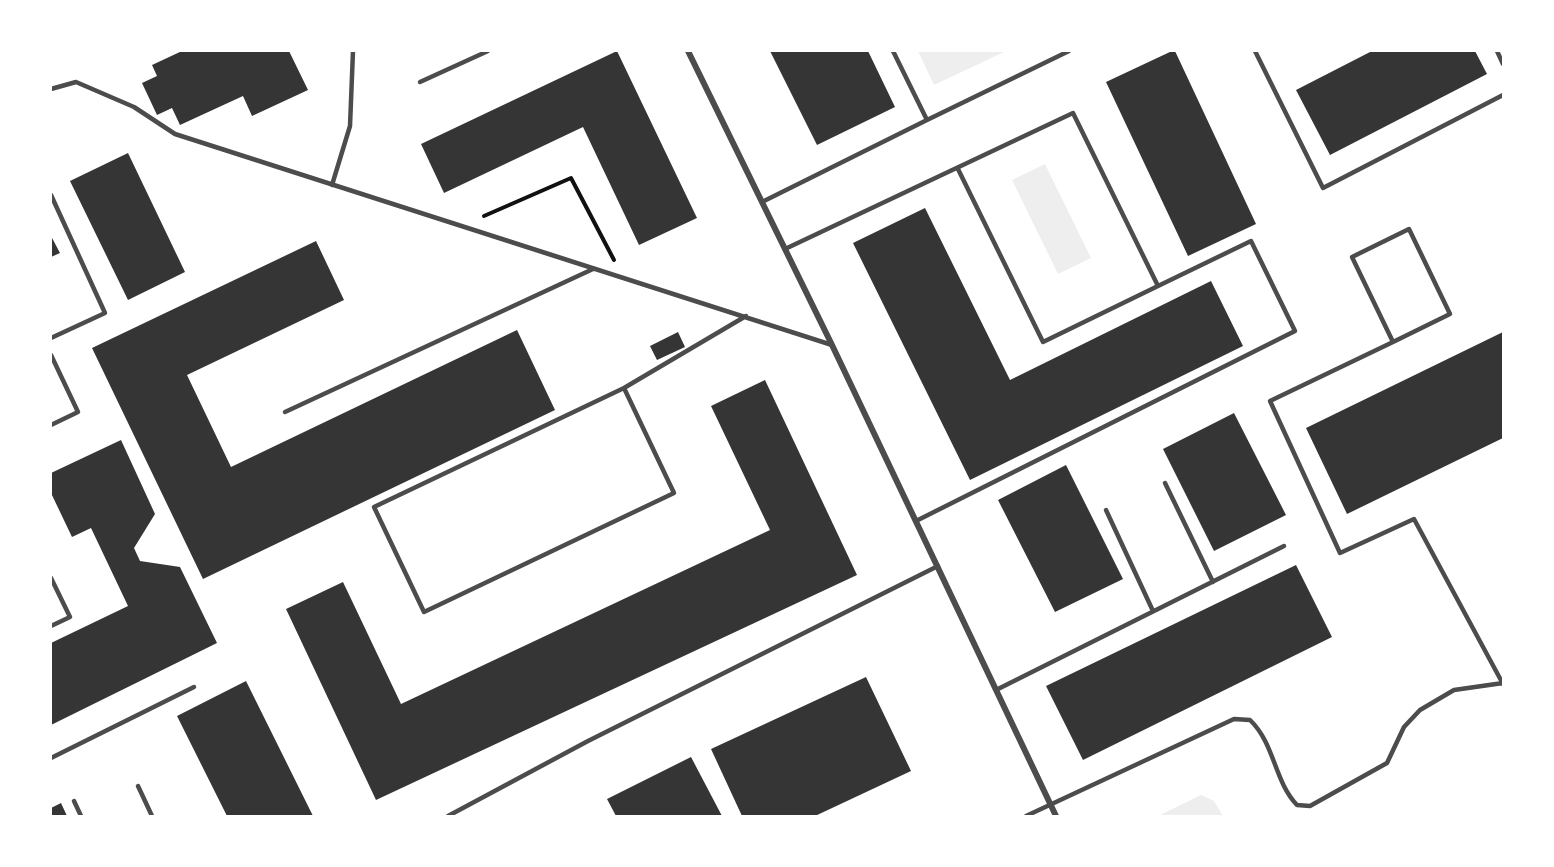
<!DOCTYPE html>
<html>
<head>
<meta charset="utf-8">
<style>
  body { margin:0 }
  #map { position:relative; width:1554px; height:867px; overflow:hidden; background:#fff; font-family:Mulish,sans-serif }
  canvas { display:block }
  .frame { position:absolute; inset:0; border:52px solid #fff; pointer-events:none }
</style>
</head>
<body>
<div id="map">
<canvas width="1554" height="867"></canvas>
<div class="frame"></div>
</div>
<script>
const context = document.querySelector('canvas').getContext('2d');
context.lineJoin = 'round';
function paint(path, color) { context.fillStyle = color; context.fill(path, 'evenodd'); }
function stroke(path, color, width, dash) { context.strokeStyle = color; context.lineWidth = width; context.lineCap = dash ? 'butt' : 'round'; context.setLineDash(dash || []); context.stroke(path); }
const green = new Path2D(`
  M918,51h88l-72,34z
  M1045,164l46,94 -33,16 -46,-94z
  M1201,795l13,6 9,15h-65z`);
const building = new Path2D(`
  M182,51h107l19,39 -56,26 -9,-20 -63,29 -8,-17 -15,7 -15,-32 15,-7 -5,-11z
  M617,51l80,167 -58,27 -56,-118 -139,66 -23,-49z
  M770,51h98l27,56 -78,38z
  M1172,51h3l81,173 -68,32 -82,-174z
  M1372,51h103l12,23 -157,81 -34,-65z
  M128,153l57,119 -57,28 -58,-119z
  M925,208l85,172 201,-99 32,65 -273,134 -117,-237z
  M51,236l9,17 -9,4z
  M316,241l28,59 -157,75 44,92 286,-137 38,80 -352,169 -111,-231z
  M678,332l7,15 -28,13 -7,-14z
  M1503,332v106l-156,76 -41,-86z
  M765,380l92,195 -481,225 -90,-191 57,-27 58,122 369,-174 -59,-124z
  M1234,413l52,102 -72,36 -51,-102z
  M121,440l34,74 -21,34 6,13 40,6 37,76 -166,82v-82l77,-37 -37,-78 -19,9 -21,-44v-20z
  M1066,465l57,114 -68,33 -57,-112z
  M1296,565l36,72 -249,123 -37,-74z
  M866,677l45,94 -96,45h-73l-31,-67z
  M246,681l67,135h-86l-50,-100z
  M691,757l31,59h-106l-9,-17z
  M61,803l6,13h-16v-8z`);
const path = new Path2D(`
  M484,216l87,-38 43,82`);
const service = new Path2D(`
  M893,51l34,69 142,-69
  M1255,51l68,137 180,-93
  M1497,51l6,13
  M420,82l68,-31
  M51,89l25,-7 58,25 41,27 657,211
  M332,185l18,-59 3,-75
  M762,202l165,-82
  M1409,229l41,85 -57,28 -41,-85z
  M785,249l288,-136 85,173 -115,56 -85,-173
  M51,338l54,-25 -54,-118
  M1393,342l-123,59 70,152 74,-34 89,165
  M51,355l27,57 -27,13
  M624,388l50,105 -250,119 -50,-105z
  M624,388l122,-72
  M285,412l308,-143
  M1165,483l48,99
  M1106,510l47,101
  M916,521l379,-190 -44,-90 -93,45
  M51,578l19,39 -19,9
  M996,690l288,-144
  M51,758l143,-71
  M138,786l14,30
  M74,801l7,15
  M448,816l140,-75 350,-175
  M1026,816l208,-97 16,1c25,24 24,61 47,85l13,1 77,-43 17,-36 16,-17 34,-20 49,-7`);
const minor = new Path2D(`
  M688,51l144,294 224,471`);
paint(green, '#eee');
paint(building, '#353535');
stroke(path, '#111', 4);
stroke(service, '#4c4c4c', 4.5);
stroke(minor, '#4c4c4c', 6);
</script>
</body>
</html>
